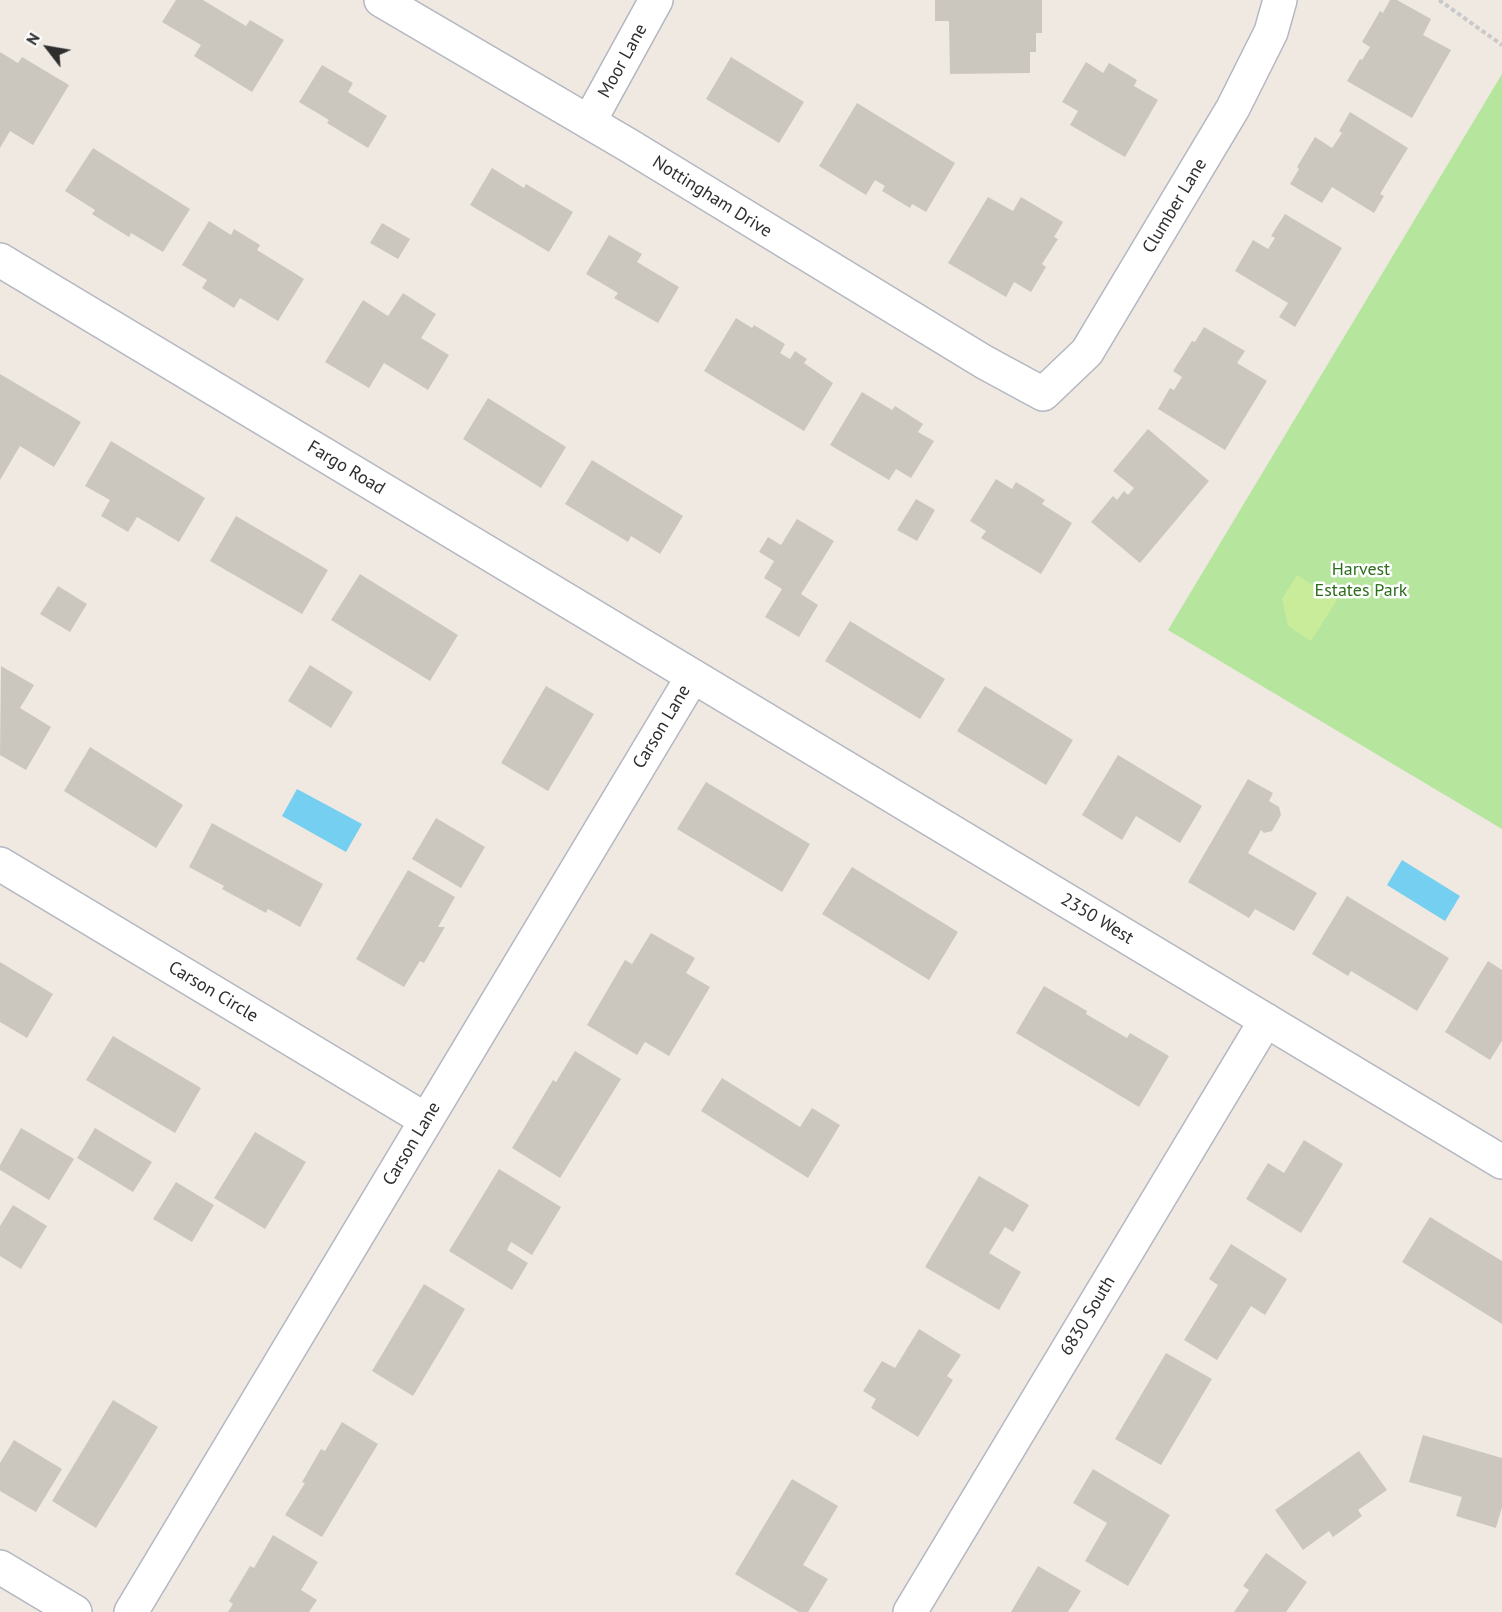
<!DOCTYPE html>
<html>
<head>
<meta charset="utf-8">
<style>
  body { margin:0 }
  #map { position:relative; width:1502px; height:1612px; overflow:hidden; background:#efe9e1; font-family:"PT Sans",sans-serif }
  canvas { display:block }
  .north { position:absolute; left:18px; top:18px; width:60px; height:60px; -webkit-text-stroke:4px #fff; paint-order:stroke; rotate:301deg; font-size:16px; font-weight:700; line-height:24px; text-align:center; color:#2e2e2e }
  .north::after { content:''; display:block; margin:auto; width:21px; height:27px; background:#2e2e2e; clip-path:polygon(50% 0,100% 100%,50% 72%,0 100%) }
</style>
</head>
<body>
<div id="map">
<canvas width="1502" height="1612"></canvas>
<div class="north">N</div>
</div>
<script>
const context = document.querySelector('canvas').getContext('2d');
context.lineJoin = 'round';
function paint(path, color) { context.fillStyle = color; context.fill(path, 'evenodd'); }
function stroke(path, color, width, dash) { context.strokeStyle = color; context.lineWidth = width; context.lineCap = dash ? 'butt' : 'round'; context.setLineDash(dash || []); context.stroke(path); }
function write(font, color, halo, rows, align = 'center') {
  context.font = font + ' "PT Sans",sans-serif'; context.lineWidth = 5; context.setLineDash([]); context.textBaseline = 'middle'; context.strokeStyle = halo; context.fillStyle = color; for (const [text, x, y, turn = 0] of rows) {
    context.save(); context.translate(x, y); context.rotate((+turn || 0) * Math.PI / 180); context.textAlign = isNaN(turn) ? turn : align; if (halo) context.strokeText(text, 0, 0); context.fillText(text, 0, 0); context.restore();
  }
}
const green = new Path2D(`
  M1502,74v755l-334,-199z`);
const pitch = new Path2D(`
  M1297,575l40,25 -26,41 -23,-15 -6,-27z`);
const water = new Path2D(`
  M297,789l65,35 -16,28 -64,-36z
  M1402,860l58,36 -15,25 -58,-36z`);
const building = new Path2D(`
  M176,0h27l43,26 4,-6 34,20 -32,52 -58,-36 7,-11 -39,-23z
  M935,0h107v33h-6v19h-6v21l-80,1 -1,-53h-14z
  M1390,0h7l34,19 -8,16 28,15 -39,68 -65,-37 13,-22 2,1 8,-13 -8,-5 18,-31 3,2z
  M0,52l18,11 4,-6 47,28 -36,60 -23,-14 -10,17z
  M731,57l73,45 -25,41 -73,-44z
  M1086,62l17,11 6,-10 28,17 -3,6 24,14 -33,57 -55,-32 8,-14 -16,-9z
  M322,65l31,18 -5,9 39,24 -19,32 -41,-25 2,-3 -30,-18z
  M857,103l98,60 -29,49 -14,-8 -2,4 -28,-17 3,-5 -10,-6 -9,15 -47,-29z
  M1350,112l58,36 -28,46 4,2 -10,17 -42,-26 -10,16 -32,-19 9,-15 -2,-2 18,-30 17,11 10,-15 -3,-2z
  M93,148l97,61 -27,43 -32,-19 -2,4 -37,-23 3,-4 -30,-19z
  M492,168l32,20 2,-4 47,28 -24,40 -79,-47z
  M988,197l25,14 8,-14 42,25 -9,15 4,2 -16,25 4,3 -15,25 -17,-10 -8,15 -58,-34z
  M1285,214l57,34 -47,79 -16,-10 9,-14 -53,-32 18,-31 15,9 7,-11 -4,-2z
  M209,221l22,14 3,-6 26,16 -3,5 47,29 -26,42 -38,-23 -6,10 -32,-20 5,-8 -25,-15z
  M382,223l28,16 -12,20 -28,-16z
  M609,235l33,19 -5,8 42,25 -21,36 -44,-25 4,-5 -32,-19z
  M403,293l33,21 -15,24 28,17 -21,35 -44,-27 -15,25 -44,-26 38,-62 25,16z
  M736,318l16,10 2,-3 31,19 -5,9 10,6 5,-8 12,8 -3,4 29,20 -29,48 -100,-60z
  M1204,327l41,24 -8,12 30,18 -42,69 -67,-41 12,-21 4,2 8,-13 -9,-6 19,-30 3,1z
  M0,374l81,48 -27,45 -34,-21 -20,34z
  M862,392l30,18 3,-4 28,18 -5,8 16,9 -23,37 -15,-9 -7,11 -59,-35z
  M488,398l78,49 -25,41 -78,-49z
  M1148,429l61,52 -69,82 -49,-41 22,-26 4,4 7,-9 4,4 6,-7 -21,-17z
  M111,441l94,57 -26,44 -42,-25 -9,15 -27,-16 9,-16 -25,-14z
  M592,460l91,56 -23,38 -29,-18 -3,6 -63,-38z
  M996,479l16,10 4,-7 29,18 -3,4 30,19 -31,51 -60,-36 5,-7 -16,-10z
  M916,499l19,11 -18,31 -20,-11z
  M236,516l92,54 -26,44 -92,-53z
  M797,519l37,22 -33,53 17,11 -19,32 -34,-20 17,-28 -18,-11 10,-17 -15,-9 9,-15 13,8z
  M360,574l98,61 -28,46 -99,-61z
  M58,586l29,18 -17,28 -30,-18z
  M850,621l95,58 -25,40 -95,-58z
  M310,665l43,27 -22,36 -43,-27z
  M1,666l33,19 -14,23 31,19 -25,43 -26,-15z
  M546,686l48,28 -46,77 -47,-28z
  M985,686l88,54 -27,45 -89,-54z
  M90,747l93,58 -27,43 -92,-57z
  M1118,755l84,51 -22,37 -44,-27 -14,24 -40,-25z
  M1248,779l25,14 -4,8 10,6 2,8 -9,16 -8,2 -3,-3 -13,23 69,40 -23,38 -39,-22 -6,9 -61,-36z
  M706,782l104,62 -28,48 -105,-63z
  M436,818l49,29 -24,41 -49,-29z
  M212,823l111,61 -23,43 -32,-18 -2,4 -44,-24 2,-3 -35,-19z
  M852,867l106,65 -29,48 -107,-66z
  M408,870l47,27 -17,30h7l-21,36 -4,-2 -16,26 -48,-28z
  M1347,896l102,62 -32,53 -66,-40 -3,5 -36,-22z
  M651,933l44,25 -9,15 24,14 -41,69 -24,-14 -8,13 -50,-30 38,-65 7,4z
  M1488,961l14,9v71l-12,19 -45,-28z
  M0,962l53,32 -26,44 -27,-16z
  M1044,986l43,25 -1,3 41,24 3,-5 39,23 -30,51 -123,-74z
  M113,1036l88,52 -26,45 -89,-53z
  M575,1051l46,28 -61,99 -48,-30 41,-68 3,2z
  M722,1078l78,49 12,-19 28,17 -32,53 -107,-67z
  M21,1128l53,31 -25,41 -49,-30v-5z
  M95,1128l57,34 -19,30 -56,-34z
  M255,1132l51,30 -41,67 -51,-31z
  M1304,1140l39,24 -42,69 -55,-34 22,-36 16,10z
  M499,1169l62,38 -29,48 -21,-13 -4,8 21,13 -16,27 -63,-39z
  M979,1176l50,29 -16,27 -8,-5 -16,26 32,19 -22,38 -74,-43z
  M176,1182l38,23 -22,37 -39,-23z
  M13,1205l34,21 -26,43 -21,-13v-30z
  M1430,1217l72,44v63l-100,-62z
  M1231,1244l56,35 -22,36 -14,-9 -34,54 -33,-20 34,-55 -9,-6z
  M424,1284l41,25 -52,87 -41,-25z
  M919,1329l42,26 -14,21 6,4 -35,57 -47,-29 5,-9 -13,-8 19,-30 13,7z
  M1166,1353l46,26 -51,86 -46,-26z
  M113,1400l45,27 -62,101 -44,-27z
  M342,1422l36,22 -56,93 -37,-22 20,-32 -3,-1 19,-33 4,2z
  M1423,1435l79,23v49l-6,21 -40,-12 6,-19 -53,-15z
  M14,1440l48,29 -26,43 -36,-21v-28z
  M1359,1451l28,39 -29,20 4,6 -29,21 -4,-6 -26,19 -28,-40z
  M1093,1469l77,46 -42,71 -43,-25 22,-38 -34,-20z
  M792,1479l46,27 -35,59 25,14 -20,33h-9l-64,-38z
  M273,1535l45,27 -17,28 16,10 -8,12h-81l5,-8 -4,-3 21,-35 4,2z
  M1266,1553l41,29 -21,30h-52l15,-22 -6,-4z
  M1038,1566l43,25 -13,21h-57z`);
const path = new Path2D(`
  M1439,0l63,45`);
const minor = new Path2D(`
  M381,0l247,145 356,217 59,32 44,-42 146,-244 38,-76 9,-32
  M589,122l67,-122
  M0,260l1502,902
  M0,864l426,256
  M0,1567l75,45
  M131,1612l562,-936
  M910,1612l356,-592`);
const streetNames = [
  ["Moor Lane",623,61,-61],
  ["Nottingham Drive",712,197,32],
  ["Clumber Lane",1175,206,-59],
  ["Fargo Road",346,468,31],
  ["Carson Lane",662,727,-59],
  ["2350 West",1097,919,31],
  ["Carson Circle",213,992,31],
  ["Carson Lane",412,1144,-59],
  ["6830 South",1088,1316,-59]
];
const parkNames = [
  ["Harvest",1361,570],
  ["Estates Park",1361,591]
];
paint(green, '#b6e59e');
paint(pitch, '#c9ec9a');
paint(water, '#75cff0');
paint(building, '#cbc7bf');
stroke(minor, '#b4b7c1', 36);
stroke(path, '#c9c9c9', 4, [4.5, 3]);
stroke(minor, '#fff', 33);
write('18px', '#2e2e2e', '#fff', streetNames);
write('18px', '#2c6e1b', '#fff', parkNames);
</script>
</body>
</html>
